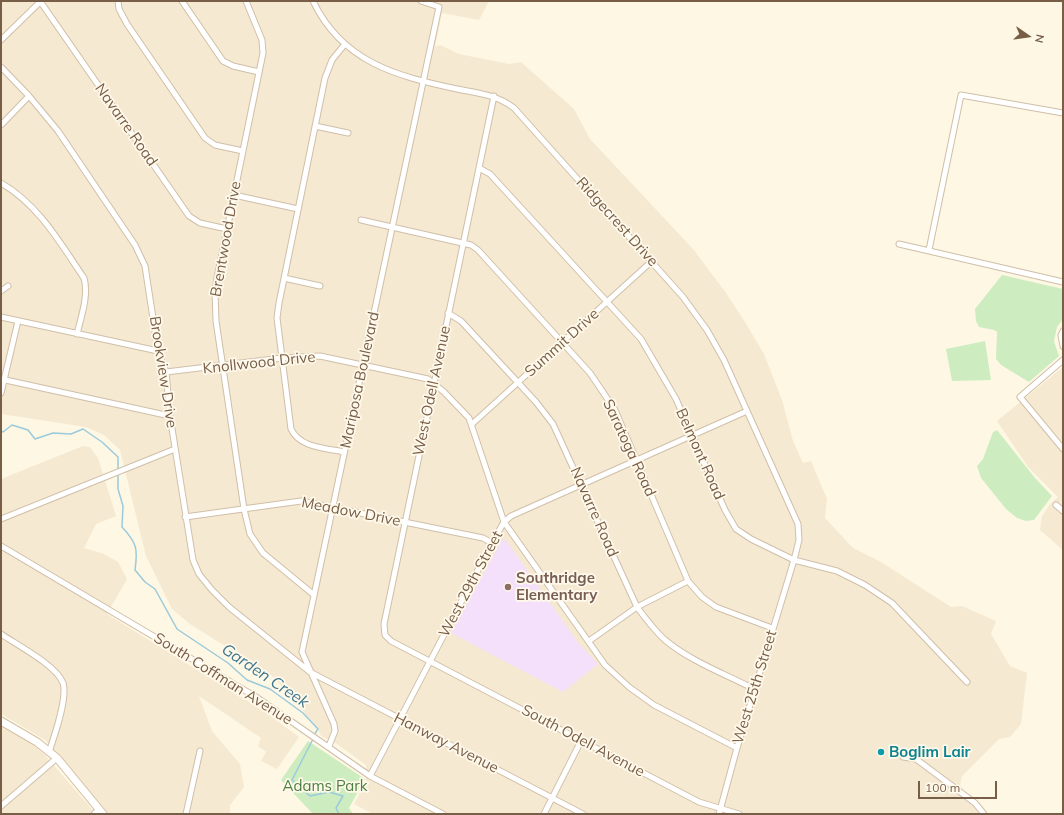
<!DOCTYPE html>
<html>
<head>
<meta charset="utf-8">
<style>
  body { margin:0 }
  #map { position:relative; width:1064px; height:815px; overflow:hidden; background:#fef7e3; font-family:Mulish,sans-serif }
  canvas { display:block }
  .frame { position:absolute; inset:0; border:2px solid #785e47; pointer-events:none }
  .north { position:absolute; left:1008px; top:16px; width:40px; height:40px; -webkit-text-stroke:3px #fff9eb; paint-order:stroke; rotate:103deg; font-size:11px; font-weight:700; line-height:16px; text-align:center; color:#785e47 }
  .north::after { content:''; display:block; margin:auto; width:14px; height:18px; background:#785e47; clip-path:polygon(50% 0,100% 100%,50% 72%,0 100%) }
  .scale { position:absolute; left:918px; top:781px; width:79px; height:18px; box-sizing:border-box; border:2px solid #785e47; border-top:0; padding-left:5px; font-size:12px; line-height:14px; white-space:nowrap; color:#785e47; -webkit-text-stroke:3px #fff9eb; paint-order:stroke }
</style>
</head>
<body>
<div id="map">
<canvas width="1064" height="815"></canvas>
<div class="frame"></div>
<div class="north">N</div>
<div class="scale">100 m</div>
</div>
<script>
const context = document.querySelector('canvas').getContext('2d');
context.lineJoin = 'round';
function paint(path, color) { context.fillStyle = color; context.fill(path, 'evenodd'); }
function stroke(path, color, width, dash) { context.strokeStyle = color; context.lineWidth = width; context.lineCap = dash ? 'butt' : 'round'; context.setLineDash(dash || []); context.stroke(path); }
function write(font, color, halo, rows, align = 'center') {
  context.font = font + ' Mulish,sans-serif'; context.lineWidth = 3.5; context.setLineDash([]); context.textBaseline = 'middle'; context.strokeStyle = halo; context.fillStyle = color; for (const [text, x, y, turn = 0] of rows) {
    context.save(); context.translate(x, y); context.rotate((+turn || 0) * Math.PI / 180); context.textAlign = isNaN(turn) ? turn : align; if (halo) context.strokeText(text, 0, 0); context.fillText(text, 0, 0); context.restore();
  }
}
const residential = new Path2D(`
  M1,1h488l-10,19 -37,-7 -7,34 5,-2 19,9 50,10 12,-2 53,47 16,30 103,110 33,44 19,29 19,32 18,46 11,41 10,22 8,-2 16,38 -2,19 28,30 28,14 70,45 11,-1 34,15 -5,13 19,32 17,7 -6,51 -11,13 -11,2 -37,37 -2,9 19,29h-606l-19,-10 12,-23v-16l-29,-21 -16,-8 -3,-7 -32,-39 -15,-15 -81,-51 -18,-15 -26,-53 -26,-106 -16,-15 -18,-8 -85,-13z
  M1063,367v183l-23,-20 2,-14 9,-13 7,-6 -30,-30 -31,-46z
  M83,446l7,1 8,11 18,58 -20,8 -12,24 20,6 14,8 9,17 -20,35 155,96 37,27 -22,32 -16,-8 5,-9 -8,-6 3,-8 -62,-42 13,35 28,33 4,23 -14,18v9h-121l-64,-74 -44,-26v-235z
  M1,724l23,13 20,17 52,60h-95z`);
const education = new Path2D(`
  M505,539l74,105 19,20 -35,28 -112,-59 51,-93z`);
const green = new Path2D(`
  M1002,275l61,14v30l-6,8 -3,14 5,15 -30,26 -28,-17 -5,-6 1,-27 -3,-2 -15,-3 -3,-6 -1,-12z
  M985,341l6,39 -39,1 -6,-32z
  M997,430l38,48 17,18 -18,24 -8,1 -9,-3 -11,-9 -25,-31 -4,-12 6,-7 10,-27z
  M308,741l57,38 -16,29 4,6h-40l-32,-34z`);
const stream = new Path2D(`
  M1,431l2,1 9,-7 16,5 7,9 18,-6 18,1 12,-5 19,13 16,15v13
  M118,474v15l5,17 -1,21c15,16 16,22 13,43l10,12 10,7 22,40 51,34 19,17 23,9 33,24 15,16 -4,6
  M313,739l-21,41 18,16 19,-4 14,4 -7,12 3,6`);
const minor = new Path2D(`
  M40,1l149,215 11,7 27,6
  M118,1l1,8 8,15 78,114 10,7 28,6
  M182,1l41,60 10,5 26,6
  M246,1l16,39 1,13 -46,225 -2,14 1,29 28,188 6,25 13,19 51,42
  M313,1c29,61 83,75 144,88 21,4 40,6 57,19l169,189 24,33 17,30 74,164 1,16 -5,20 -57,188 -18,66
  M1,40l40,-39
  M1,67l28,29 29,35 77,114 10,21 13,85 8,21 4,44 23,144 6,14 13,16 17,17 81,65 273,142
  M494,96l-110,528 1,11 6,6 308,161 40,12
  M1,125l28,-29
  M315,126l33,7
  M479,168l11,6 151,165 35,60 49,111 11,19 15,10 43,21 43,11 28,14 27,18 75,79
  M1,183c38,22 59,60 83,95 5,17 -3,39 -7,56
  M234,195l64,14
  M361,220l110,25 7,5 112,123 25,37 73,171 14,16 14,10 56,21
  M899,244l164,38
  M929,250l32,-155 102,18
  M284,278l36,8
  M1,291l7,-5
  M448,313l13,8 75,81 17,22 84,183c8,11 17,23 28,33 25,21 60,34 89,49
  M1,317l157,34
  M1063,331l-2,4 2,11
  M1063,360l-43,37 43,52
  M166,372l116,-14 38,-2 108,23 16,13 25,26 35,104 101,143 24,22 25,18 83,43
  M1,379l169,37
  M1,393l17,-72
  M472,424l180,-163
  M344,452c-19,-4 -44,-4 -53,-23l-14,-111 2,-15 46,-225 7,-18 13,-16
  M1056,505l7,6
  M185,517l116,-16 182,37 9,5
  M1,519l174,-70
  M1,546l255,151 114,79 73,38
  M1,634c16,11 55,31 62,49 5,15 -9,54 -14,69
  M589,641l48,-34 51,-26
  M329,746l6,-15 -1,-7 -32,-72 137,-645 -18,-6
  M903,757l13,2 59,44 9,11
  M370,776l122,-233 12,-21 7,-6 236,-105
  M1,806l56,-48
  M94,814l5,-5
  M186,814l14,-63
  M544,814l37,-73`);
const secondary = new Path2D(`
  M1,721l36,21 20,16 46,56`);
const markers = [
  [508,587,4,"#8d6e63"],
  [881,752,4,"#0f9aa8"]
];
const streetNames = [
  ["Navarre Road",126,125,55],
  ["Ridgecrest Drive",617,222,48],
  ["Brentwood Drive",226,239,-80],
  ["Summit Drive",562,343,-42],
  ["Knollwood Drive",259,363,-6],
  ["Brookview Drive",163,372,81],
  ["Mariposa Boulevard",360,380,-78],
  ["West Odell Avenue",432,391,-78],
  ["Saratoga Road",629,448,65],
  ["Belmont Road",700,454,66],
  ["Meadow Drive",351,512,11],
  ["Navarre Road",594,512,66],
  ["West 29th Street",471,584,-62],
  ["South Coffman Avenue",223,679,32],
  ["West 25th Street",755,687,-73],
  ["South Odell Avenue",583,741,28],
  ["Hanway Avenue",446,743,27]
];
const educationNames = [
  ["Southridge",516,578],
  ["Elementary",516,595]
];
const cultureNames = [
  ["Boglim Lair",889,752]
];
const parkNames = [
  ["Adams Park",325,786]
];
const waterNames = [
  ["Garden Creek",265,676,34]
];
paint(residential, '#f6e9d1');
paint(education, '#f4e0fa');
paint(green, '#cdedc0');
stroke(stream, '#9bcadc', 1.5);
stroke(minor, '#d0bfa9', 7);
stroke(secondary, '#d4c0a5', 9);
stroke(minor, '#fff', 5);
stroke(secondary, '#fff', 7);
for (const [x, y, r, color] of markers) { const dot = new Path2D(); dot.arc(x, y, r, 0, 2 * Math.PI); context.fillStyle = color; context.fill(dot); stroke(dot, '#fff9eb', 1.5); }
write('15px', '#785e47', '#fff9eb', streetNames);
write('bold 15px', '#785e54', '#fff9eb', educationNames, 'left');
write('bold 15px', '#0d838f', '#fff9eb', cultureNames, 'left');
write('15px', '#4a7f3e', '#fff9eb', parkNames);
write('italic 16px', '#3f778d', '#fff9eb', waterNames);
</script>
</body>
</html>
